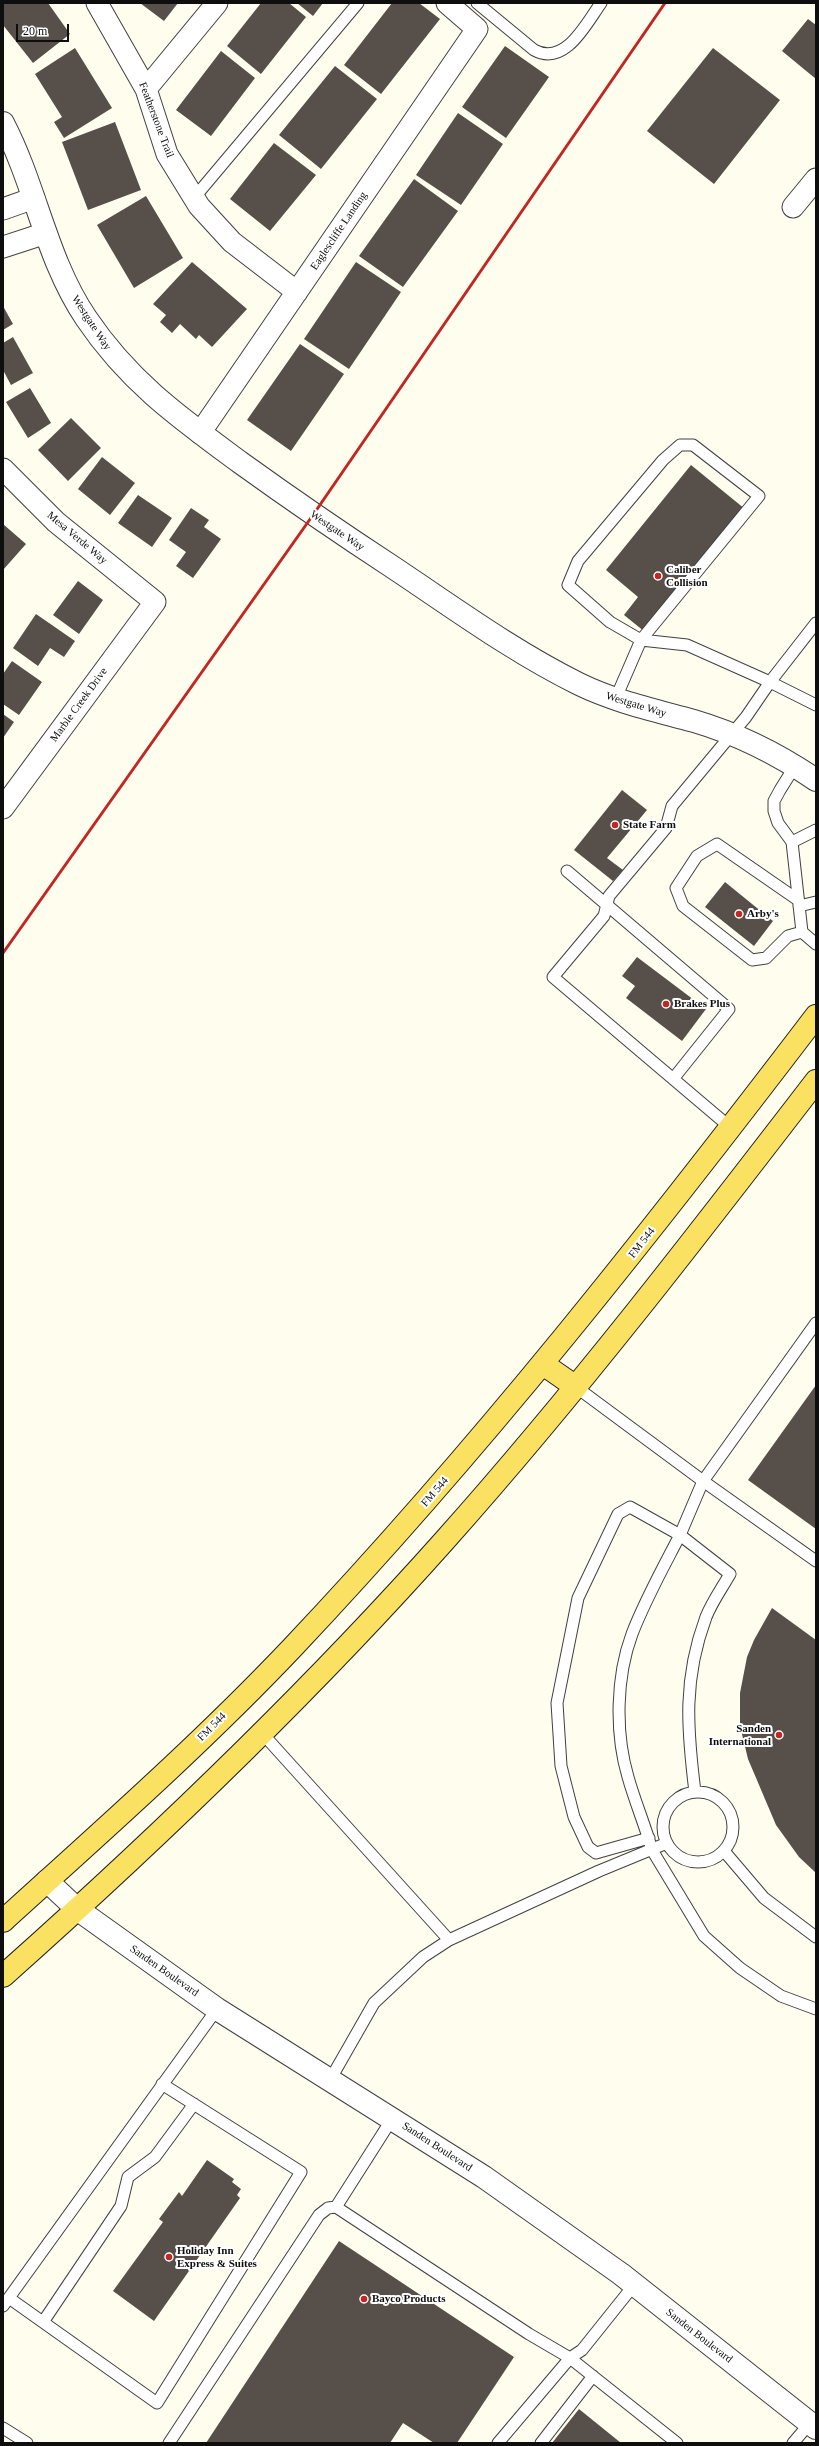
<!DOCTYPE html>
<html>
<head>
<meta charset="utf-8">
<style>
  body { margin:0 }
  #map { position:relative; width:819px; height:2446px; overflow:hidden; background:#fffdee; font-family:Georgia,serif }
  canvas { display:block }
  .frame { position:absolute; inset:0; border:4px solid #0e0e0e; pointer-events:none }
  .scale { position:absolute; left:16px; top:24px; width:53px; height:18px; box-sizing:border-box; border:2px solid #0e0e0e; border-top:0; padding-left:5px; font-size:12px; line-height:14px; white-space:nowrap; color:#0e0e0e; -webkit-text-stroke:3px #fff; paint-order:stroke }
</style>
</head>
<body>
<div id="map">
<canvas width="819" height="2446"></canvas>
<div class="frame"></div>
<div class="scale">20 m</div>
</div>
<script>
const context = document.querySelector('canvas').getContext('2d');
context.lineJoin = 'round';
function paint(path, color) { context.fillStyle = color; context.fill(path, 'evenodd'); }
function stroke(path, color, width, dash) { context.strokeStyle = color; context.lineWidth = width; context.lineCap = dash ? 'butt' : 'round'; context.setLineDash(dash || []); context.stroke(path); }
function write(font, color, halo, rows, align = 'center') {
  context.font = font + ' Georgia,serif'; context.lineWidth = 4; context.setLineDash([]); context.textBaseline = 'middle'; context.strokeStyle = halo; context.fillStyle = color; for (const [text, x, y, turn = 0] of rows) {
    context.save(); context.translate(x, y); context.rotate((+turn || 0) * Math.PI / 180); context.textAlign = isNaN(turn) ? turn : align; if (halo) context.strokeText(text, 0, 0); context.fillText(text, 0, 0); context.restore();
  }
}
const building = new Path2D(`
  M3,3h45l22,31 -37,29 -30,-38z
  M140,3h38l-14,18z
  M261,3h28l17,14 -45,57 -34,-28z
  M297,3h26l-10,13z
  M392,3h27l21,16 -59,75 -37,-29z
  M808,19l8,6v54l-34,-28z
  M505,46l44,31 -43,61 -44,-31z
  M75,48l37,60 -48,30 -10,-16 8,-5 -27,-43z
  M713,48l67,52 -66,84 -67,-53z
  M221,51l34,27 -44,58 -35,-26z
  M335,66l42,33 -56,70 -42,-34z
  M458,113l45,31 -42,61 -45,-30z
  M115,122l26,68 -53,20 -26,-68z
  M274,143l42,32 -46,56 -40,-32z
  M414,179l44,32 -55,76 -44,-31z
  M146,196l37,62 -49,30 -37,-63z
  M192,262l55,47 -35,38 -13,-12 -3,4 -16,-15 -8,9 -12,-11 6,-7 -13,-11z
  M356,262l45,30 -52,77 -45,-30z
  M3,306l10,18 -10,6z
  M13,337l20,36 -22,12 -8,-15v-27z
  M300,344l44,30 -53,77 -44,-31z
  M30,388l21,35 -23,15 -22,-36z
  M71,418l30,30 -33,33 -30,-31z
  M102,457l33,26 -25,32 -32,-26z
  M691,465l54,44 -100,123 -21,-17 14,-18 -32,-27z
  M138,495l34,23 -20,29 -34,-24z
  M191,508l18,12 -5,7 17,12 -28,39 -17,-12 10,-14 -17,-12z
  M3,524l23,20 -23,26z
  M78,581l25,19 -24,34 -26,-19z
  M36,614l39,27 -11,16 -14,-9 -12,18 -25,-18z
  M12,661l30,21 -23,33 -16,-11v-30z
  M3,714l11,8 -11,16z
  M622,790l25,20 -40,48 16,12 -10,11 -39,-31z
  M725,882l48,39 -19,25 -49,-39z
  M637,957l69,52 -24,32 -56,-43 9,-12 -13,-10z
  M816,1385v144l-68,-49z
  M772,1608l44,32v233l-17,-16 -23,-32 -28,-66 -8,-33v-33l7,-36 7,-17z
  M207,2160l27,19 -2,3 9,7 -4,6 3,3 -86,123 -41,-30 50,-69 -4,-3 20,-27 3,4z
  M339,2241l175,116 -57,86h-23l-31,-20 -13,20h-184z
  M579,2409l42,34h-69z`);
const service = new Path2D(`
  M477,3l57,47c31,17 52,-26 67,-47
  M194,198l164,-195
  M680,445h13l66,51 -118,144 -31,-18 -42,-37 10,-24 85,-101z
  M615,700l26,-60 46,5 83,37 46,23
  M795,766l-15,24 -6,11v10l4,12 14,19 10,90 14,12
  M792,842l24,-12
  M567,871l162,138 -56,70
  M798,900l-81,-56 -20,12 -21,32 7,18 69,54 14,-2 22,-22 14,-4
  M799,906l17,-4
  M731,1128l-178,-151 51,-61 5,-20 57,-68 6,-22 74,-89 24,-35 46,-59
  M816,1323l-113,158 113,80
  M576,1387l127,94 -23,54 50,39c-8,14 -18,28 -24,43 -23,62 -19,111 -11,175
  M262,1733l187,207
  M663 1827a35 35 0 1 1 70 0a35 35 0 1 1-70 0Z
  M649,1838l-53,15 -8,-6 -14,-30 -13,-51 -4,-63 21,-105 40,-84 12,-7 50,28c-17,33 -35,65 -48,99 -16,43 -17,99 -4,143 7,25 17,48 24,73l52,86 36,32 41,28 35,13
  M724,1851l40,47 52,39
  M330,2080l44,-77 49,-46 26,-17 150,-69 68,-28
  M336,2207l56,-88
  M9,2298l148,105 144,-231 -139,-88
  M3,2306l214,-297
  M43,2322l78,-116 7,-29 27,-20 39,-53
  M3,2428l24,15
  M169,2443l150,-228 9,-7 8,-1 193,127 41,24 107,85
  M498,2443l72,-85 12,-8 52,-65
  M541,2443l52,-67
  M793,2443l17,-20`);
const minor = new Path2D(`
  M97,3l49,86 21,65 32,52 33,36 65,50
  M146,89l71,-86
  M793,207l23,-28
  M3,209l31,-11
  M3,247l43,-14
  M200,433l277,-404 -30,-26
  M3,469l53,53 99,80 -152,206`);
const tertiary = new Path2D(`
  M3,123c33,63 43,136 83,195 43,64 94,100 155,145 50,36 101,71 153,105 60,40 120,84 185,116 37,18 75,26 115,37 44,13 84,33 122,59
  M47,1881l30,28 140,100 267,168 137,97 195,154`);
const primary = new Path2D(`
  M543,1364l33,23
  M3,1921c98,-89 198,-177 289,-273 190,-201 357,-413 524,-632
  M3,1976c155,-138 304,-281 442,-436 131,-147 251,-303 371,-459`);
const rail = new Path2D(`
  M3,953l310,-438 352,-512`);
const markers = [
  [658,576,4,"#c12723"],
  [615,825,4,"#c12723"],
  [739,914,4,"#c12723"],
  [666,1004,4,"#c12723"],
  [779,1735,4,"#c12723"],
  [169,2257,4,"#c12723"],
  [364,2299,4,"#c12723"]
];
const streetNames = [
  ["Featherstone Trail",156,120,69],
  ["Eaglescliffe Landing",339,231,-56],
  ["Westgate Way",91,323,57],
  ["Westgate Way",337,531,34],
  ["Mesa Verde Way",77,538,40],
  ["Marble Creek Drive",79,705,-54],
  ["Westgate Way",636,705,17],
  ["FM 544",642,1243,-52],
  ["FM 544",435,1492,-49],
  ["FM 544",212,1727,-45],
  ["Sanden Boulevard",164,1971,35],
  ["Sanden Boulevard",437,2147,33],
  ["Sanden Boulevard",699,2336,38]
];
const poiNames = [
  ["Caliber",666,570],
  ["Collision",666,583],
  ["State Farm",623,825],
  ["Arby's",747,914],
  ["Brakes Plus",674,1004],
  ["Sanden",771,1729,"right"],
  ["International",771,1742,"right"],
  ["Holiday Inn",177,2251],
  ["Express & Suites",177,2264],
  ["Bayco Products",372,2299]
];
paint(building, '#57504a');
stroke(service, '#414141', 13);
stroke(minor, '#414141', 23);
stroke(tertiary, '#414141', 24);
stroke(primary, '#1f1f1f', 24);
stroke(service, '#fff', 11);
stroke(minor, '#fff', 21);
stroke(tertiary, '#fff', 22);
stroke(primary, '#fbe162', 22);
stroke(rail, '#c12723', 3);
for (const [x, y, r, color] of markers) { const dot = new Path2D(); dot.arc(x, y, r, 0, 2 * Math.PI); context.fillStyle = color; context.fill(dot); stroke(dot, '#fff', 1.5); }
write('11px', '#0e0e0e', '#fff', streetNames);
write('bold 11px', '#0e0e0e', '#fff', poiNames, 'left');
</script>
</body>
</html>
